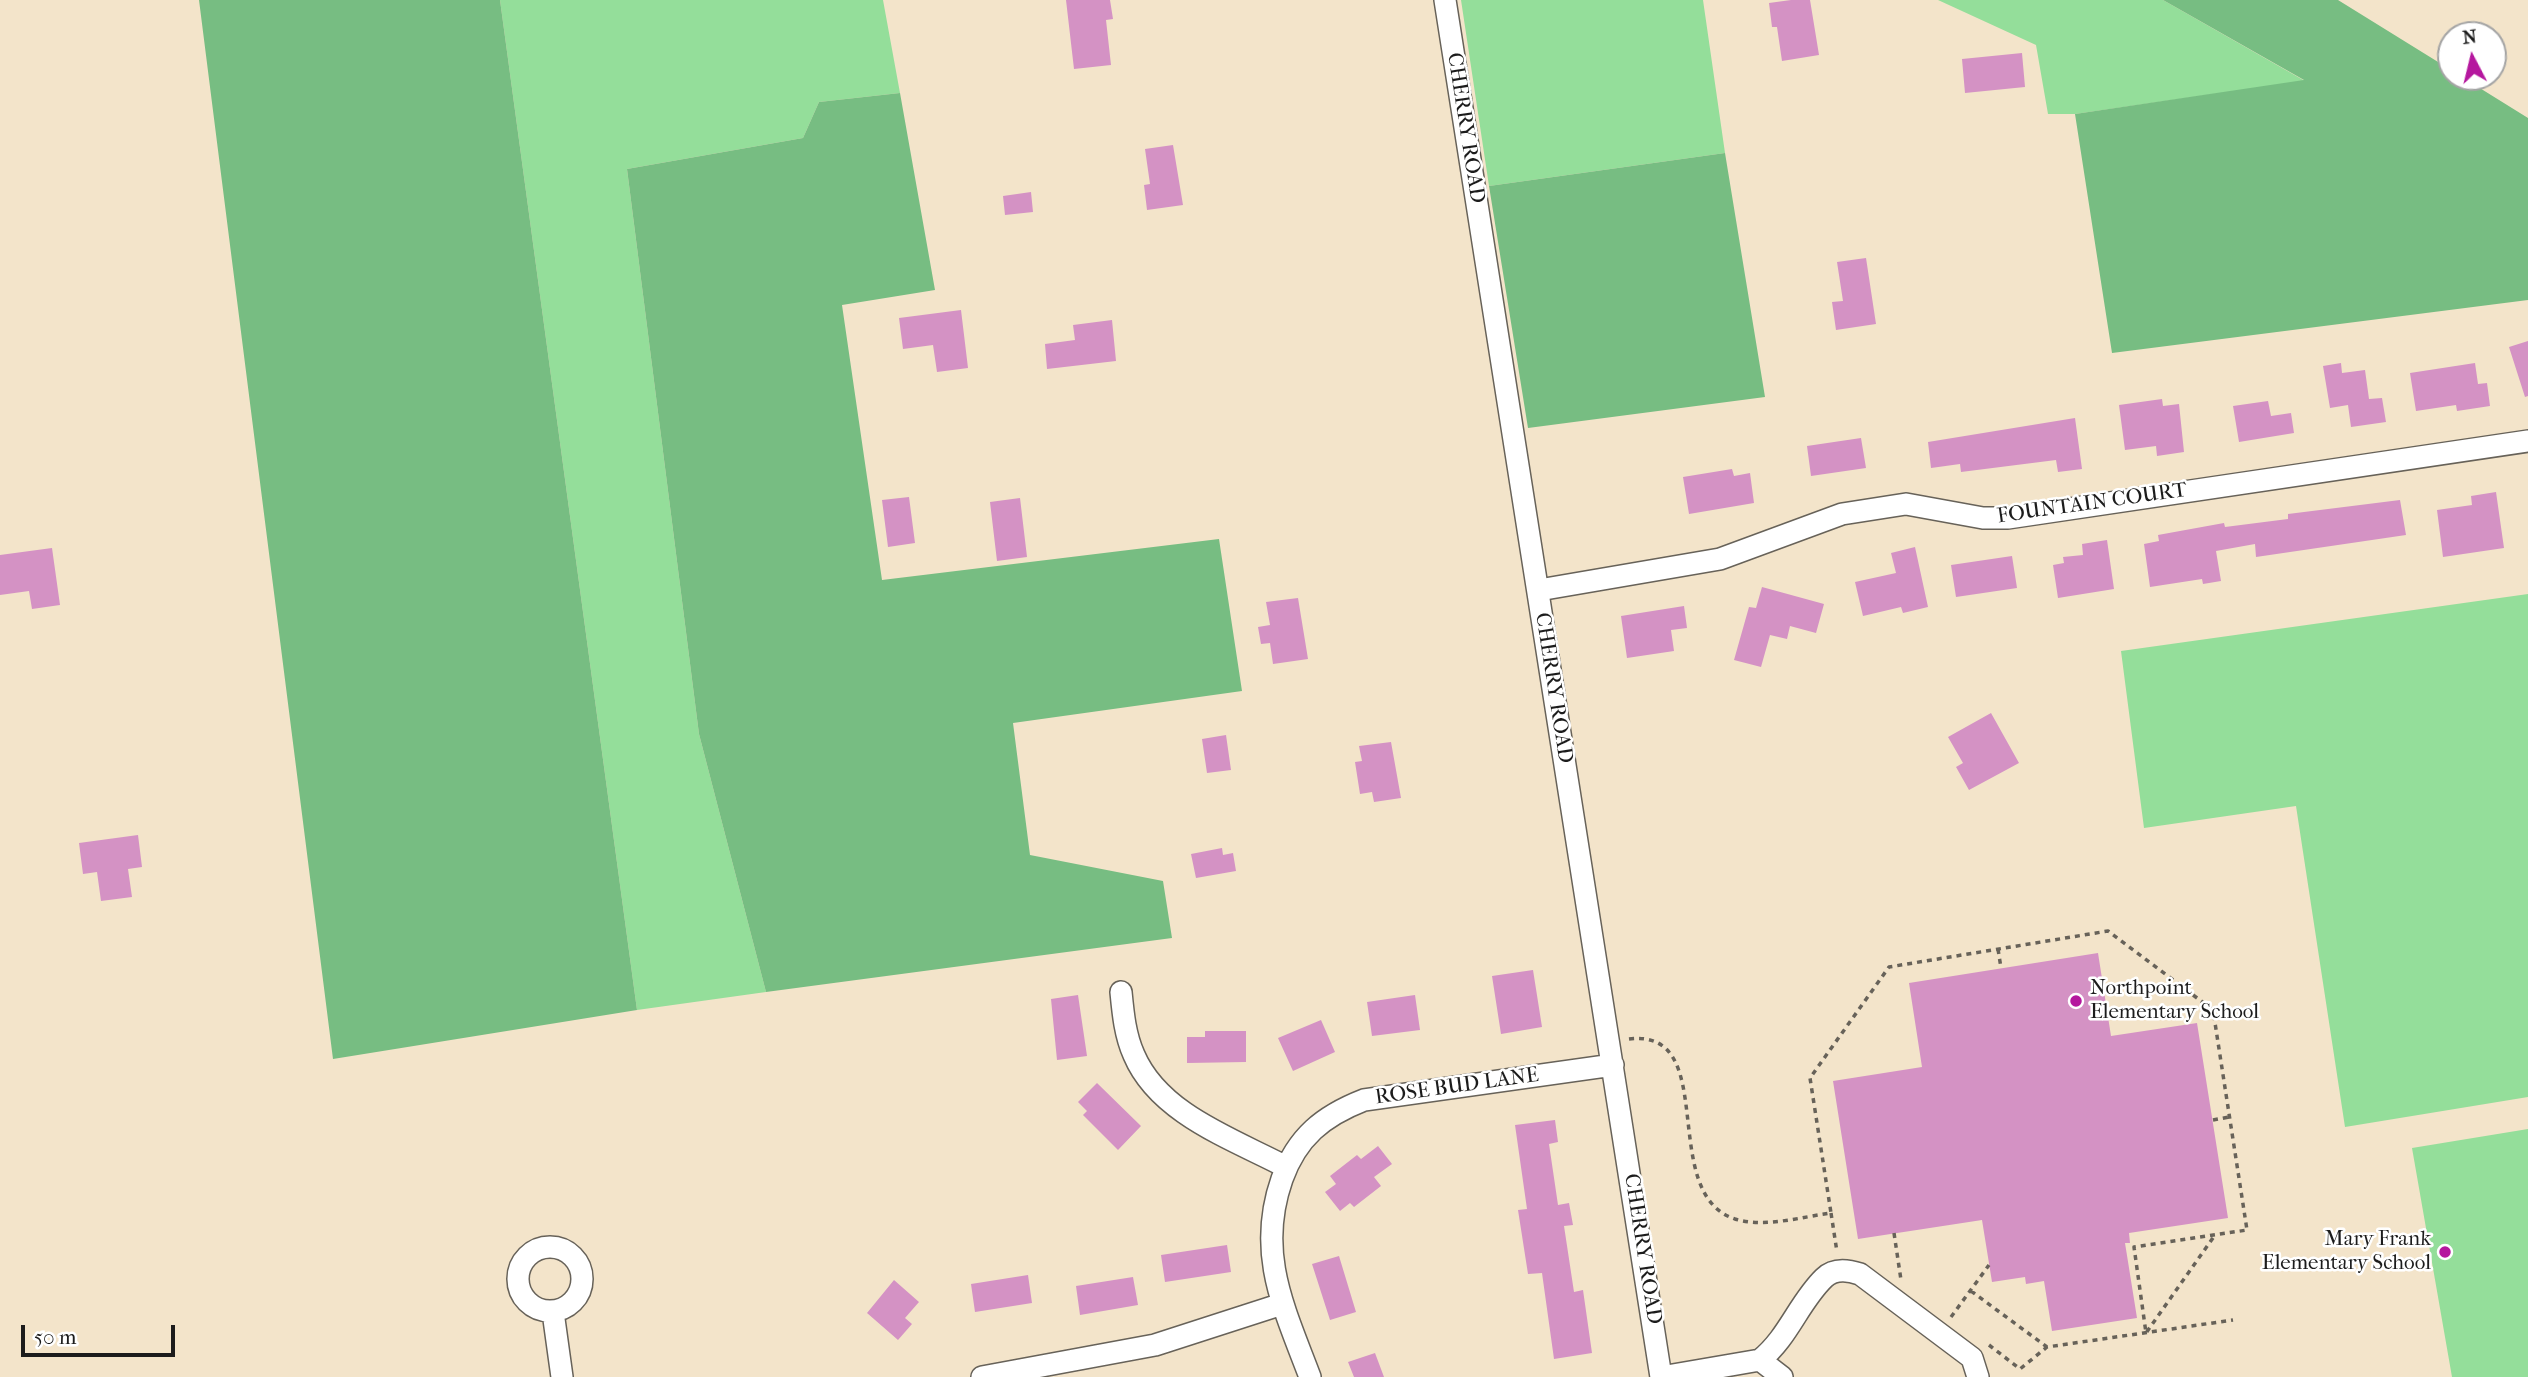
<!DOCTYPE html>
<html>
<head>
<meta charset="utf-8">
<style>
  body { margin:0 }
  #map { position:relative; width:2528px; height:1377px; overflow:hidden; background:#f3e4ca; font-family:"IM FELL French Canon",serif }
  canvas { display:block }
  .north { position:absolute; left:2437px; top:21px; width:70px; height:70px; box-sizing:border-box; background:#fff; border:2px solid #a4a4a4; border-radius:50%; rotate:353deg; font-size:19px; font-weight:700; line-height:28px; text-align:center; color:#1c1c1c }
  .north::after { content:''; display:block; margin:auto; width:24px; height:32px; background:#b5179e; clip-path:polygon(50% 0,100% 100%,50% 72%,0 100%) }
  .scale { position:absolute; left:21px; top:1325px; width:154px; height:32px; box-sizing:border-box; border:4px solid #1c1c1c; border-top:0; padding-left:9px; font-size:21px; line-height:24px; white-space:nowrap; color:#1c1c1c; -webkit-text-stroke:5px #fff; paint-order:stroke }
</style>
</head>
<body>
<div id="map">
<canvas width="2528" height="1377"></canvas>
<div class="north">N</div>
<div class="scale">50 m</div>
</div>
<script>
const context = document.querySelector('canvas').getContext('2d');
context.lineJoin = 'round';
function paint(path, color) { context.fillStyle = color; context.fill(path, 'evenodd'); }
function stroke(path, color, width, dash) { context.strokeStyle = color; context.lineWidth = width; context.lineCap = dash ? 'butt' : 'round'; context.setLineDash(dash || []); context.stroke(path); }
function write(font, color, halo, rows, align = 'center') {
  context.font = font + ' "IM FELL French Canon",serif'; context.lineWidth = 5; context.setLineDash([]); context.textBaseline = 'middle'; context.strokeStyle = halo; context.fillStyle = color; for (const [text, x, y, turn = 0] of rows) {
    context.save(); context.translate(x, y); context.rotate((+turn || 0) * Math.PI / 180); context.textAlign = isNaN(turn) ? turn : align; if (halo) context.strokeText(text, 0, 0); context.fillText(text, 0, 0); context.restore();
  }
}
const green = new Path2D(`
  M500,0h383l17,93 -81,9 -16,36 -176,31 72,565 67,258 -129,18z
  M1461,0h242l22,153 -236,33z
  M1938,0h225l142,81 -230,33h-27l-12,-69z
  M2528,594v503l-183,30 -49,-321 -152,22 -23,-177z
  M2528,1129v248h-76l-40,-229z`);
const forest = new Path2D(`
  M199,0h301l137,1010 -304,49z
  M2163,0h175l113,70v7h11l66,41v182l-416,53 -37,-239 229,-34z
  M900,93l35,197 -93,15 40,275 337,-41 23,152 -229,32 17,132 133,26 9,57 -406,54 -67,-258 -72,-565 176,-31 16,-36z
  M1725,153l40,244 -237,31 -39,-242z`);
const building = new Path2D(`
  M1066,0h44l3,19 -7,1 5,45 -37,4z
  M1791,0h19l9,55 -37,6 -5,-34h-5l-3,-24z
  M2022,53l3,34 -60,6 -3,-34z
  M1173,145l10,60 -36,5 -3,-25 6,-1 -5,-35z
  M1031,192l2,20 -28,3 -2,-19z
  M1866,258l10,66 -40,6 -4,-28 11,-1 -6,-39z
  M961,310l7,58 -31,4 -4,-27 -30,4 -4,-31z
  M1112,320l4,41 -69,8 -2,-25 30,-4 -2,-15z
  M2528,341v55l-3,1 -16,-50z
  M2341,363l1,10 23,-3 4,29 13,-1 4,24 -35,5 -3,-22 -18,3 -7,-42z
  M2475,363l3,21 9,-1 3,23 -33,5 -1,-6 -40,6 -6,-38z
  M2162,399l1,7 16,-2 5,48 -27,4 -1,-10 -31,4 -6,-45z
  M2268,401l3,15 20,-3 3,20 -55,9 -6,-36z
  M2075,418l7,51 -24,3 -2,-12 -95,12 -1,-8 -29,4 -3,-26z
  M1861,438l5,30 -55,8 -4,-30z
  M1732,469l2,7 16,-3 4,30 -65,11 -6,-37z
  M2496,492l8,56 -61,9 -6,-47 35,-5 -1,-9z
  M909,497l6,46 -27,4 -6,-47z
  M1020,498l7,59 -30,4 -7,-59z
  M2400,500l6,35 -150,22 -1,-13 -39,7 5,30 -18,3 -1,-5 -52,8 -6,-43 15,-3 -1,-6 66,-12 1,4 63,-8v-5z
  M2107,540l7,49 -56,9 -5,-33 11,-2 -1,-6 20,-2 -1,-11z
  M1915,547l13,60 -25,6 -2,-6 -38,9 -8,-34 41,-9 -5,-20z
  M52,548l8,57 -28,4 -3,-18 -29,4v-40z
  M2012,556l5,32 -61,9 -5,-32z
  M1762,587l62,17 -8,29 -26,-7 -3,13 -17,-4 -9,32 -27,-7 15,-53 7,1z
  M1298,598l10,61 -35,5 -3,-21 -9,1 -3,-17 12,-2 -4,-23z
  M1684,606l3,22 -16,2 3,21 -47,7 -6,-42z
  M1991,713l28,50 -50,27 -13,-23 7,-4 -15,-26z
  M1226,735l5,35 -24,3 -5,-34z
  M1391,742l10,56 -27,4 -2,-10 -12,2 -5,-32 7,-1 -3,-15z
  M138,835l4,32 -14,2 4,28 -31,4 -4,-29 -14,2 -4,-31z
  M1222,848l1,7 10,-2 3,18 -40,7 -5,-24z
  M2098,953l13,83 86,-13 31,195 -99,15 1,10h-5l12,75 -85,13 -8,-50 -18,3 -1,-7 -33,5 -10,-62 -124,19 -25,-158 89,-14 -13,-84z
  M1533,970l9,57 -41,7 -9,-58z
  M1078,995l9,61 -30,4 -6,-61z
  M1415,995l5,35 -48,6 -5,-34z
  M1321,1020l14,32 -42,19 -15,-33z
  M1205,1031h41v31l-59,1v-26h18z
  M1097,1083l44,43 -23,24 -35,-35 4,-4 -9,-9z
  M1555,1120l3,22 -9,2 9,61 11,-2 4,22 -9,1 10,66 9,-2 9,63 -38,6 -12,-86 -14,1 -10,-64 9,-1 -12,-84z
  M1378,1146l14,18 -18,13 7,9 -27,21 -4,-4 -10,8 -15,-19 11,-8 -6,-8 27,-21 4,4z
  M1227,1245l4,27 -66,10 -4,-27z
  M1339,1256l17,56 -26,8 -18,-56z
  M1028,1275l4,28 -57,9 -4,-28z
  M1133,1277l5,28 -58,10 -4,-29z
  M894,1280l25,22 -14,16 7,6 -14,16 -31,-27z
  M1375,1353l9,24h-30l-6,-15z`);
const path = new Path2D(`
  M1998,949l3,19
  M1629,1039c93,-11 27,154 106,180 30,9 66,-2 96,-6l-21,-135 79,-111 219,-36 105,79 34,220 -113,17 12,86 69,-98
  M2213,1120l16,-3
  M1831,1213l6,39
  M1894,1233l7,47
  M1971,1291l76,56
  M1951,1317l38,-52
  M1989,1345l31,24 27,-22 186,-27`);
const street = new Path2D(`
  M1445,0l216,1377
  M1539,590l181,-31 122,-45 64,-10 77,14h25l520,-77
  M1121,992c2,21 4,43 13,63 25,59 99,84 152,112
  M518 1279a32 32 0 1 1 64 0a32 32 0 1 1-64 0Z
  M553,1312l9,65
  M1760,1360l22,17
  M982,1377l173,-32 127,-41
  M1310,1377c-26,-69 -54,-124 -28,-198 15,-42 41,-63 82,-79l249,-35
  M1661,1377l99,-17c28,-22 39,-58 64,-82 10,-10 24,-8 36,-4l112,84 6,19`);
const markers = [
  [2076,1001,7,"#b5179e"],
  [2445,1252,7,"#b5179e"]
];
const streetNames = [
  ["CHERRY ROAD",1465,128,81],
  ["FOUNTAIN COURT",2092,504,-8],
  ["CHERRY ROAD",1553,688,81],
  ["ROSE BUD LANE",1457,1087,-8],
  ["CHERRY ROAD",1642,1249,81]
];
const poiNames = [
  ["Northpoint",2090,989],
  ["Elementary School",2090,1013],
  ["Mary Frank",2431,1240,"right"],
  ["Elementary School",2431,1264,"right"]
];
paint(green, '#94de9a');
paint(forest, '#77bd82');
paint(building, '#d492c4');
stroke(street, '#676259', 24);
stroke(path, '#676259', 3.5, [5, 5]);
stroke(street, '#fff', 21);
for (const [x, y, r, color] of markers) { const dot = new Path2D(); dot.arc(x, y, r, 0, 2 * Math.PI); context.fillStyle = color; context.fill(dot); stroke(dot, '#fff', 2.5); }
write('21px', '#1c1c1c', '#fff', streetNames);
write('21px', '#1c1c1c', '#fff', poiNames, 'left');
</script>
</body>
</html>
